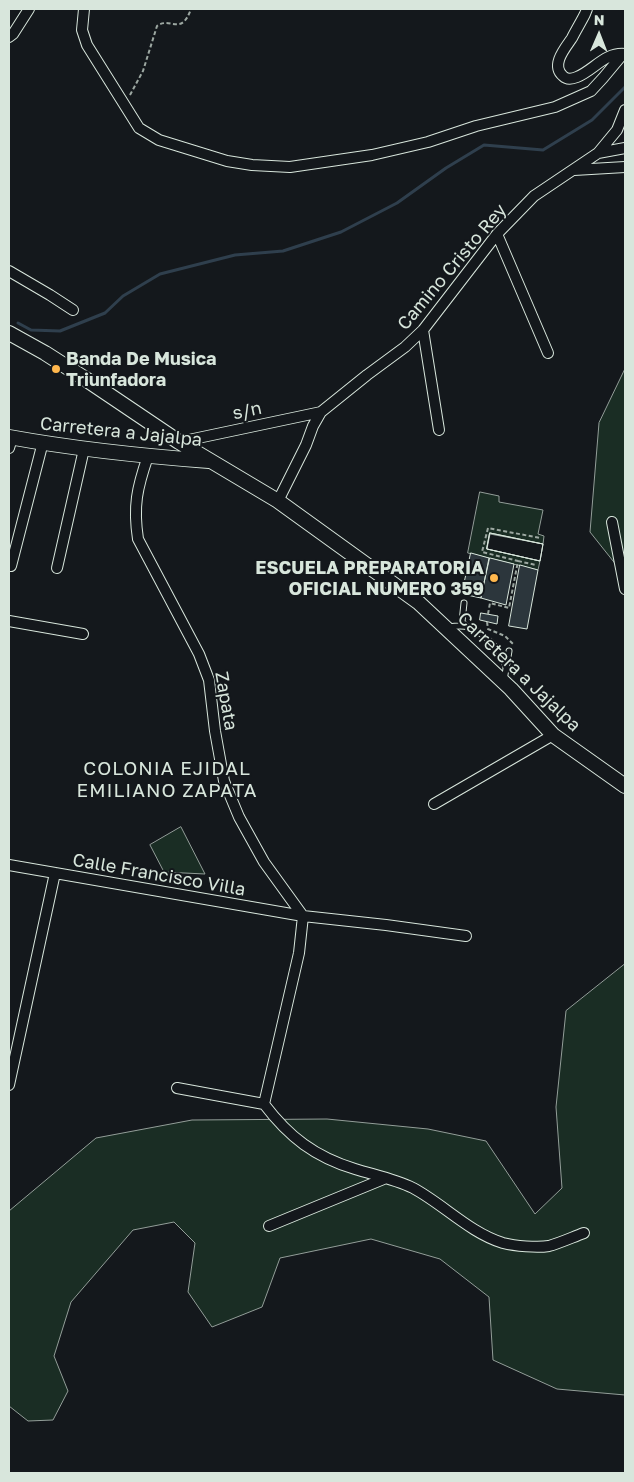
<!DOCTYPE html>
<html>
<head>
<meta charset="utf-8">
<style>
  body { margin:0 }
  #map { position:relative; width:634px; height:1482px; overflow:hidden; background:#14181c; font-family:"Golos Text",sans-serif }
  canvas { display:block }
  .frame { position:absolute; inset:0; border:10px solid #d8e6dc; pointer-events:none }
  .north { position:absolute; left:574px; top:10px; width:50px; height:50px; -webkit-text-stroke:4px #14181c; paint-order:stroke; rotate:1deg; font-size:14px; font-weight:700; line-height:20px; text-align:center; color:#d8e6dc }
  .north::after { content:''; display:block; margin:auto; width:18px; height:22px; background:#d8e6dc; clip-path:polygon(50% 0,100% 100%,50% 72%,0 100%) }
</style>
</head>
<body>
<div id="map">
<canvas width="634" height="1482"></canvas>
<div class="frame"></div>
<div class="north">N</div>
</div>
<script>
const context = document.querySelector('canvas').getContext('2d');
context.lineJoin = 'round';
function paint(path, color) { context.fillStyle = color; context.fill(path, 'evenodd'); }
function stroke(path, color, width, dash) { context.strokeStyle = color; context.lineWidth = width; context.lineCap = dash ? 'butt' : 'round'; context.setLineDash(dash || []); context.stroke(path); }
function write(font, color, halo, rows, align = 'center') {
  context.font = font + ' "Golos Text",sans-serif'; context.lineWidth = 4; context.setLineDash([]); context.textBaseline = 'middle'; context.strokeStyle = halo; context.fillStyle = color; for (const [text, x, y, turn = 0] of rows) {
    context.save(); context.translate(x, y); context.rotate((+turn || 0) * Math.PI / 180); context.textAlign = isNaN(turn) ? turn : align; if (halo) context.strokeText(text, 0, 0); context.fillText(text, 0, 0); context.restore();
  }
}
const green = new Path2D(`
  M625,369v207l-35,-44 9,-109z
  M480,492l19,4v6l44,8 -5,24 6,2 -1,8 -53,-10 -3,15 53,12 -2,9 -70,-17z
  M181,827l24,47 -41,-2 -14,-27z
  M625,964v431l-68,-6 -64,-29 -4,-63 -49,-38 -69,-20 -91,19 -18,49 -50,20 -24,-35 7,-49 -21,-21 -41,8 -62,72 -17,54 14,35 -15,29 -25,1 -19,-15v-195l87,-73 96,-18 135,-1 101,10 58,12 49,73 27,-26 -6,-81 10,-96z`);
const stream = new Path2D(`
  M18,323l13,7 29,1 45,-18 18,-17 37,-22 75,-19 48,-4 58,-19 56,-29 49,-35 38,-23 59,5 49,-30 33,-33`);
const building = new Path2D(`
  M490,533l53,11 -3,17 -53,-12z
  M490,533l53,11 -3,17 -53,-12z
  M471,553l18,5 -8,40 -19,-4z
  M490,558l24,6 -8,41 -25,-7z
  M520,565l18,5 -11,59 -18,-3z
  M481,613l17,3 -1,8 -17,-4z`);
const path = new Path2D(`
  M130,95l13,-24 14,-45c13,-10 24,11 34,-17
  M518,561l18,4
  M488,614l2,-11 19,5 9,-47 -36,-9 6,-24 52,10
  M487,622l1,7 17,7 8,8`);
const lane = new Path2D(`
  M464,603l-2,19 4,4
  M448,627c7,-1 14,-2 20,0 16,6 34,23 38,40 0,4 -1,8 -2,12
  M506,669l3,-18`);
const street = new Path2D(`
  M84,9l-2,21 5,15 52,83 20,12 68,21 25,4 38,2 82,-12 56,-13 48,-16 79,-19 36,-16 12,-13 20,-24
  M587,9l-2,5c-4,8 -9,16 -13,24 -6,9 -22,27 -9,38 4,4 9,3 14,1 17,-7 28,-25 48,-23
  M9,37l4,-3 16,-25
  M598,153l27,-5
  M574,170l51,-3
  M497,234l51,119
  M9,271l41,24 23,15
  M423,330l16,100
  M179,442l142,-30
  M9,448l3,-10
  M148,456c-11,32 -15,50 -10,83l61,115 10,26 6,51 9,50 15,36 25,45 39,54
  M278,501l28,-56 7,-19 8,-14 46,-37 38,-28 18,-17 74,-96 37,-38 64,-43 19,-23 8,-20
  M612,522l13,67
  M11,566l32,-124
  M57,568l27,-119
  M9,621l74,13
  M434,804l119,-69
  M9,865l294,51 83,9 80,11
  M9,1085l46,-212
  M177,1088l87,16c25,33 51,53 91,65 19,6 40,10 58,19 30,16 57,45 90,55 12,3 34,5 46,3 11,-3 24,-9 35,-13
  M264,1104l35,-151 4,-37
  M269,1226l117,-48`);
const secondary = new Path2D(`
  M9,333l36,20 39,25 95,64 99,59 140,101 93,87 42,46 72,51
  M9,437c66,12 133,19 200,24`);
const markers = [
  [56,369,5,"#ffb74d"],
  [494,578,5,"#ffb74d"]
];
const streetNames = [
  ["Camino Cristo Rey",452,267,-50],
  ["s/n",247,411,-12],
  ["Carretera a Jajalpa",121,432,6],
  ["Carretera a Jajalpa",519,672,44],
  ["Zapata",226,701,80],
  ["Calle Francisco Villa",159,875,10]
];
const poiNames = [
  ["Banda De Musica",66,359],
  ["Triunfadora",66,380],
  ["ESCUELA PREPARATORIA",484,568,"right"],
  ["OFICIAL NUMERO 359",484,589,"right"]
];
const neighbourhoodNames = [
  ["COLONIA EJIDAL",167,769],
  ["EMILIANO ZAPATA",167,791]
];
paint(green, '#1a2d24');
stroke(green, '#939e99', 1);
stroke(stream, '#2f3f4d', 3);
paint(building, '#2c363c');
stroke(building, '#d8e6dc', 1);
stroke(lane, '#d8e6dc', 7);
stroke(street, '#d8e6dc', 12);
stroke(secondary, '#d8e6dc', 16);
stroke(path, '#9da8a2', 2, [4, 2.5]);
stroke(lane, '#14181c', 5);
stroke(street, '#14181c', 10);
stroke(secondary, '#14181c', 14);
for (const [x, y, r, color] of markers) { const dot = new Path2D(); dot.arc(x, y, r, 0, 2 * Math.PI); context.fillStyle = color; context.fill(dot); stroke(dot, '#14181c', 2); }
write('18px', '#d8e6dc', '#14181c', streetNames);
write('bold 18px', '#d8e6dc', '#14181c', poiNames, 'left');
context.letterSpacing = '1px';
write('19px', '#d8e6dc', '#14181c', neighbourhoodNames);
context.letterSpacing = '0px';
</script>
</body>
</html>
